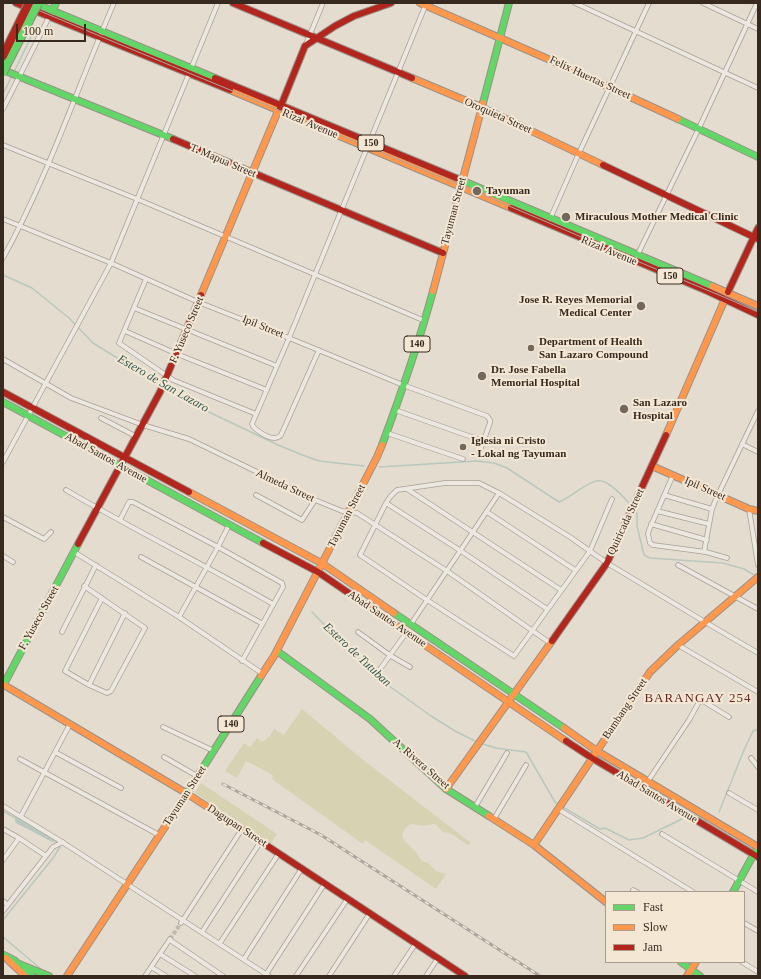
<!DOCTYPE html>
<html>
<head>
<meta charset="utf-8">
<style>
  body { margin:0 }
  #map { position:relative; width:761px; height:979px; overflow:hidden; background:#e4dccf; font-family:Georgia,serif }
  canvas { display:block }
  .frame { position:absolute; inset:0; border:4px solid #38291f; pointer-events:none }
  .legend { position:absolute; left:605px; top:891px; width:140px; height:72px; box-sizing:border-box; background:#f4e8d5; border:1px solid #a99c8c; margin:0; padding:5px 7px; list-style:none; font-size:12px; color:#38291f }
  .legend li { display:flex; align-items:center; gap:8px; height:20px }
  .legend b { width:20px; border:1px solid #a99c8c }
  .scale { position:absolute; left:16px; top:24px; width:70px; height:18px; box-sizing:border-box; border:2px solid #38291f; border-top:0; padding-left:5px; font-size:12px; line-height:14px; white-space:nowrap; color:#38291f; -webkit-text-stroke:3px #f4e8d5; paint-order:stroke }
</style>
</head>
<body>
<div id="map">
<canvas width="761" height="979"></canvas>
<div class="frame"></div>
<ul class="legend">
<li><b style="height:5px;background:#63d668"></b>Fast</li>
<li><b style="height:5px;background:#ff974d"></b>Slow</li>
<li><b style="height:5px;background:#b3261e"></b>Jam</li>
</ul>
<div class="scale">100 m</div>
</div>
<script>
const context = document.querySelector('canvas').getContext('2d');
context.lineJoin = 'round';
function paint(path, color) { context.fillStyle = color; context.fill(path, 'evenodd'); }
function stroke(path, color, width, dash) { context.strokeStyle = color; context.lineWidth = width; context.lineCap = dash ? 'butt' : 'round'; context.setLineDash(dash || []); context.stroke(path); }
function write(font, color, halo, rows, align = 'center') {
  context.font = font + ' Georgia,serif'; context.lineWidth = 4; context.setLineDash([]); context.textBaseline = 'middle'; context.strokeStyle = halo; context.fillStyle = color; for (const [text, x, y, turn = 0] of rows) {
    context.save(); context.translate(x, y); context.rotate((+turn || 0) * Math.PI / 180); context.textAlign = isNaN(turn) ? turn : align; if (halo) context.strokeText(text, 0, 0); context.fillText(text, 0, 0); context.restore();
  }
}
const green = new Path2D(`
  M302,709l60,50 109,84 -3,2 -18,-12 -8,-1 -5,-7 -4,-1 -9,2 -13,-2c-23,15 7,22 9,36l8,3 8,8 10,3 -10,15 -71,-49 -2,4 -91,-65 1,-4 -27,-14 -9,17 -12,-7 19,-28 6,4 7,-9 5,4 8,-6 4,-7 10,6z
  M201,783l76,51 -6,9 -76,-50z`);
const stream = new Path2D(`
  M14,72l17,-35
  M3,94l9,-18
  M3,275l29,13 37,30 24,25 68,42
  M164,387l28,17 86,41 22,9 19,7 45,5
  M379,467l98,-6 17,2 13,5 52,34c11,-4 31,-23 42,-21 10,1 24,18 31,25
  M634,509l3,5v12l7,29 6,3 73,5 21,6 12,7
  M312,612l41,42 32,29 46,33 24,15 22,11
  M480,743l16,5 30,4 29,50 3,2
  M561,806l39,23 5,-1 24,12 14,-2 39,-19
  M3,811l16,9
  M719,812l25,-62 9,-19 5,-2
  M3,920l50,-62 7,-11 -7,-9
  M3,937l38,32`);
const river = new Path2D(`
  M19,820l34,18`);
const streetTunnel = new Path2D(`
  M170,939l11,-16`);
const street = new Path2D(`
  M575,3l183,85
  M703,3l55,26
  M306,44l17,-41
  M3,109l46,-92
  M3,145l134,54 288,122
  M3,219l108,44 87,39 91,36 114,47 84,31 3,4v3l-11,30
  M550,219l29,-66 70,-150
  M637,256l62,-128 58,-125
  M3,258c45,-81 74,-170 111,-255
  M146,279l-27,64 54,37 83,34
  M134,308l143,58
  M125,331l52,23 90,36
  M319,350l-38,85c-2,2 -3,3 -6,3 -6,1 -22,-9 -23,-14l37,-86 137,-334
  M3,359l68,39 72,27 46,14 126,61 27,11 15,2 90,58 103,72
  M395,410l88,31
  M101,418l36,19
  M387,433l76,26
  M742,444l16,8
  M3,462l108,-199 107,-260
  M673,475l-24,55 -1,4 2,9 3,2 53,7 21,6
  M407,489l154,101
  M66,490c68,40 139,75 207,114
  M256,495l46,25 13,-20
  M664,495l48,14
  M612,499l-22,52 -76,105 -87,-56 -67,-45 26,-52 4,-6 7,-7 48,-7h34l20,10 71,44 37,26 98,59 53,31
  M386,503l75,48 86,58
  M749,509l9,56
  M657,511l52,13
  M487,512l88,58
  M3,517l41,22 7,-7
  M120,520l9,-18h4l85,45 64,36 1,4 -41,74
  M651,524l56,16
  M74,552l105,65 84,57
  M704,552l8,-43 4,-10 42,-88
  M3,556l10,6
  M141,557l122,67
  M678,565l80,44
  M84,586l61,42 -34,63 -4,2 -18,-8 -24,-14 37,-73
  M179,617l39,-70 11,-22
  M411,624l88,-131
  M62,632l34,-67
  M358,632l33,24 19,11
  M678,645l80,47
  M378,672l28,-39
  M89,685l36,-72
  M163,727l51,24
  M55,752l66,36
  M164,757l33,19
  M751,758l7,9
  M20,759l139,76
  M648,781l41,-61 10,-18 4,-1 26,16
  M729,793l29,17
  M3,806l56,34 210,136
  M475,807l32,-54
  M558,809l135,83
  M21,816l49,-92
  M494,819l32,-54
  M3,829l16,9 27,18
  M662,834l96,58
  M3,860l16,-22
  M633,890l4,2
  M3,901l5,4
  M3,911l50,-64 10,-5
  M181,923l61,-94
  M744,923l14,8
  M202,932l59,-91
  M170,940l53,36
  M220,943l59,-90
  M160,954l35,22
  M244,959l58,-91
  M742,962l16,10
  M151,967l15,9
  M145,976l25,-37
  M265,976l60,-93
  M296,976l52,-78
  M329,976l41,-63
  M394,976l22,-33
  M426,976l12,-18`);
const fast = new Path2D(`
  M34,3l181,75
  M51,14l5,-11
  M3,70l170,69
  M483,103l26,-100
  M678,119l80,38
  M456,178l256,108
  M3,402l260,141
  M382,445c19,-51 37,-102 51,-154
  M394,613l170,115
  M277,651l93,68 76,70 43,27
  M3,686l75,-142
  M180,804l81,-128
  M733,892l22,-40
  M4,955l10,5 18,16
  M681,962l19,14
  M19,964l30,12`);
const slow = new Path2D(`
  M420,3l128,56 130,60
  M412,78l69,29 122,58
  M230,90l281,118
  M712,286l46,20
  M433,291l50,-188
  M201,295l77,-184
  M666,435l59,-136
  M652,466l97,43 9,2
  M189,492l134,72 71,49
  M391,622l175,119
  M261,676l13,-20 103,-199 5,-12
  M4,685l182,108 80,52
  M564,728l33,23 161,96
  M446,789l106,-148
  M489,816l45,29 72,57
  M534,845l116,-173 28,-27 80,-68
  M6,958l19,18
  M67,976l113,-172
  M687,976l9,-14`);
const jam = new Path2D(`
  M16,3l214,87
  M233,3l179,75
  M215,78l241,100
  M280,108l25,-62 30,-20 19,-10 37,-13
  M173,139l270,114
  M603,165l155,74
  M511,208l194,82 53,25
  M728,292l30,-64
  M3,392l186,100
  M263,543l55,29 73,50
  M78,544l82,-152 41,-97
  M552,641l55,-78 59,-128
  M566,741l26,17 166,99
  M266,845l199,131`);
const tram = new Path2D(`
  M21,3c201,85 404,165 604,253 44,19 89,36 133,56`);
const rail = new Path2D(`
  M223,784l98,51 219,141`);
const fastBridge = new Path2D(`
  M3,72l35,-69`);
const jamBridge = new Path2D(`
  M3,56l26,-53`);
const markers = [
  [477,191,5,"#74685d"],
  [566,217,5,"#74685d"],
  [641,306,5,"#74685d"],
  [531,348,4,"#74685d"],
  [482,376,5,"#74685d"],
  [624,409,5,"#74685d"],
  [463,447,4,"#74685d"]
];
const shields = [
  [371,143,26],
  [670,276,26],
  [417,344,26],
  [231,724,26]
];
const shieldNames = [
  ["150",371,143],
  ["150",670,276],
  ["140",417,344],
  ["140",231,724]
];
const streetNames = [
  ["Felix Huertas Street",590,78,25],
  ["Oroquieta Street",498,116,24],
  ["Rizal Avenue",310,124,23],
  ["T. Mapua Street",223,161,23],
  ["Tayuman Street",454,211,-75],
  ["Rizal Avenue",609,251,23],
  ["Ipil Street",263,327,22],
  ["F. Yuseco Street",187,330,-67],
  ["Abad Santos Avenue",106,458,29],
  ["Almeda Street",285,486,25],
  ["Ipil Street",705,489,24],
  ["Tayuman Street",347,516,-63],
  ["Quiricada Street",626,522,-65],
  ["F. Yuseco Street",39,618,-61],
  ["Abad Santos Avenue",387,619,34],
  ["Bambang Street",625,709,-56],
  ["A. Rivera Street",421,764,41],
  ["Tayuman Street",185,796,-57],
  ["Abad Santos Avenue",657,797,31],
  ["Dagupan Street",237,826,33]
];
const poiNames = [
  ["Tayuman",486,191],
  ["Miraculous Mother Medical Clinic",575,217],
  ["Jose R. Reyes Memorial",632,300,"right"],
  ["Medical Center",632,313,"right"],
  ["Department of Health",539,342],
  ["San Lazaro Compound",539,355],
  ["Dr. Jose Fabella",491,370],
  ["Memorial Hospital",491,383],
  ["San Lazaro",633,403],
  ["Hospital",633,416],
  ["Iglesia ni Cristo",471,441],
  ["- Lokal ng Tayuman",471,454]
];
const waterNames = [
  ["Estero de San Lazaro",163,384,30],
  ["Estero de Tutuban",357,655,43]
];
const quarterNames = [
  ["BARANGAY 254",698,699]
];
paint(green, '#d6d2b2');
stroke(stream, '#b9c8be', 1.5);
stroke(river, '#b9c8be', 8);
stroke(streetTunnel, '#c2b8ac', 4, [4, 2]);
stroke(street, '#a9a197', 5.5);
stroke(fast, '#999188', 8);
stroke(slow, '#999188', 8);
stroke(jam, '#999188', 8);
stroke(street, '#ece7e0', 4);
stroke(fast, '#63d668', 6);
stroke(slow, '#ff974d', 6);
stroke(jam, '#b3261e', 6);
stroke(tram, '#aca6a0', 1);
stroke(rail, '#aca6a0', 3);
stroke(rail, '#f4e8d5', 1.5, [4.5]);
stroke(fastBridge, '#8f877e', 10, []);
stroke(jamBridge, '#8f877e', 10, []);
stroke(fastBridge, '#63d668', 8);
stroke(jamBridge, '#b3261e', 8);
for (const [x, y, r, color] of markers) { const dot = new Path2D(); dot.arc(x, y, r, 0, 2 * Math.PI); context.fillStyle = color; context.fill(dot); stroke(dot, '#f4e8d5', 1.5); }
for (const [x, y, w] of shields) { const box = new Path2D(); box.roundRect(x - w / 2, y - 8, w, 16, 3); context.fillStyle = '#f4e8d5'; context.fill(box); stroke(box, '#38291f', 1); }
write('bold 10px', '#38291f', null, shieldNames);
write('11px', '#38291f', '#f4e8d5', streetNames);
write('bold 11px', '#38291f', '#f4e8d5', poiNames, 'left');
write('italic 12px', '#2f5750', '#f4e8d5', waterNames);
context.letterSpacing = '1px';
write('13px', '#632720', '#f4e8d5', quarterNames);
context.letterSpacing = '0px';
</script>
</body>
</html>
